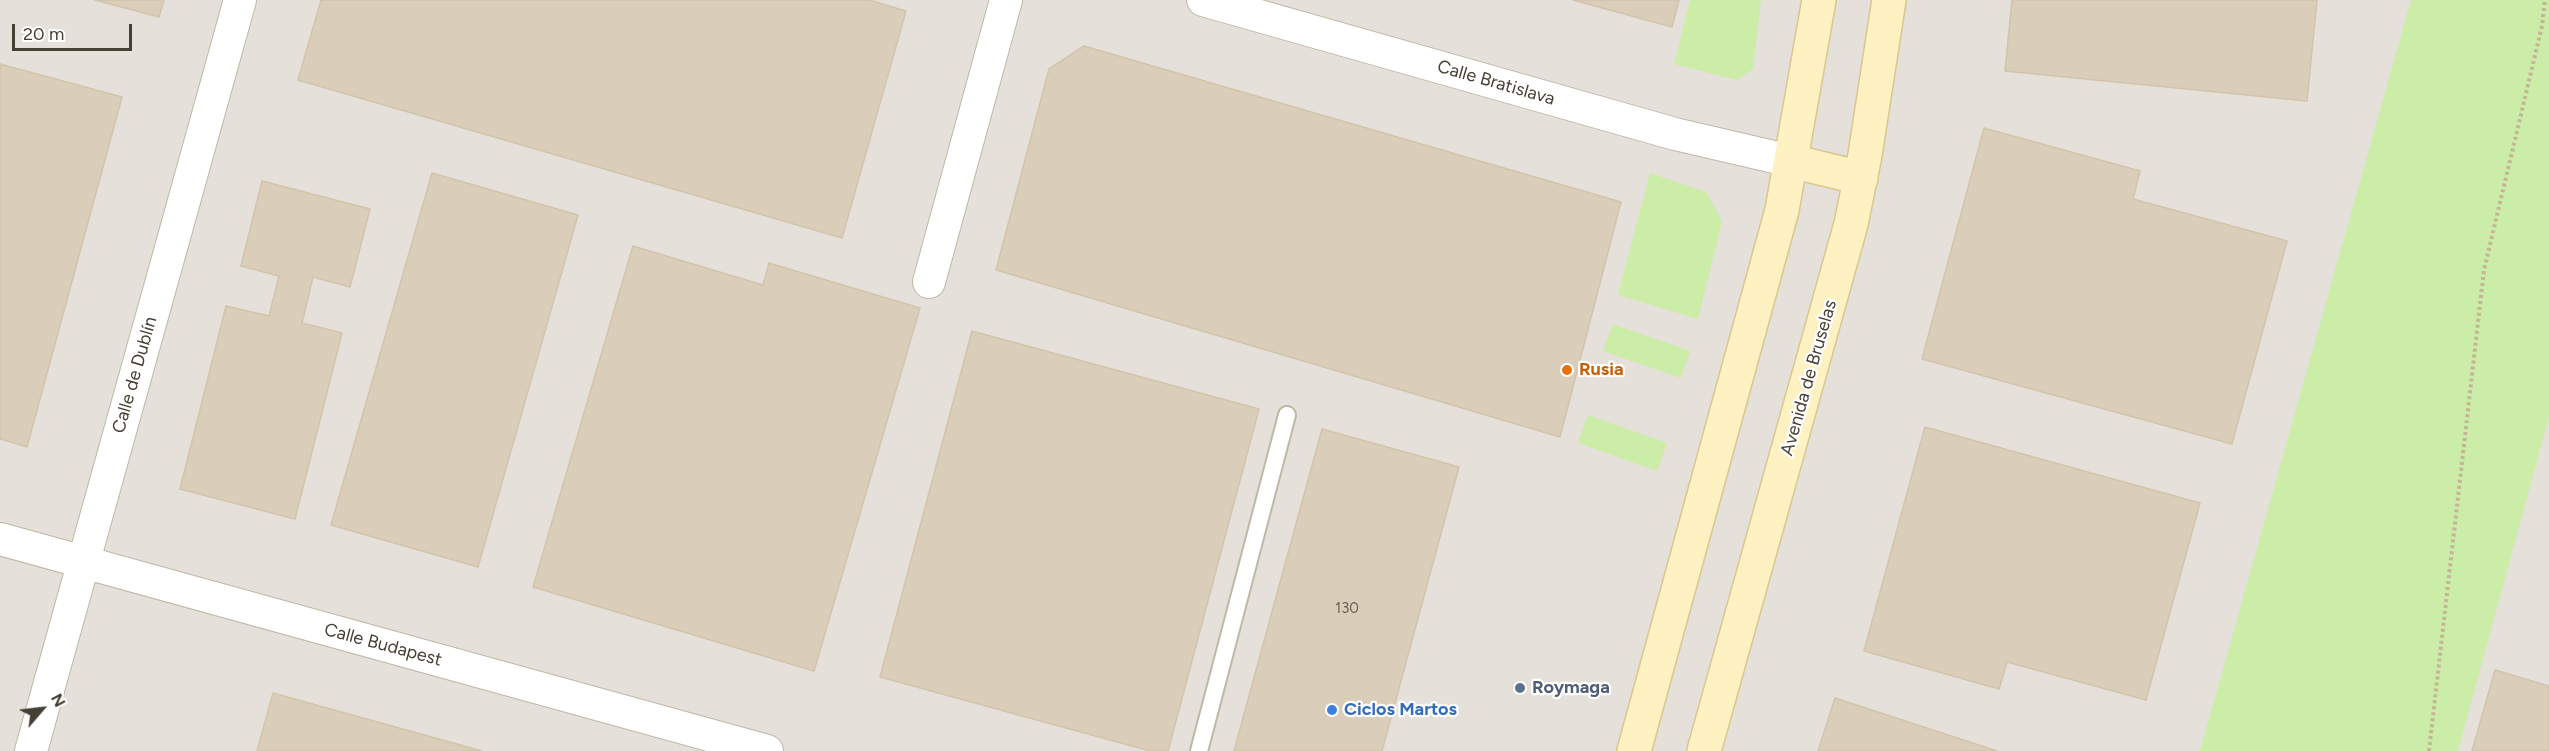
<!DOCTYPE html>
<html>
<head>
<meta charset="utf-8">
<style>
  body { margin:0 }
  #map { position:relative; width:2549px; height:751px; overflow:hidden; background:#f4efe4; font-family:Figtree,sans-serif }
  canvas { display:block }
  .north { position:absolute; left:12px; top:679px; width:60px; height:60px; -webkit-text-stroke:4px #fff; paint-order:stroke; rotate:62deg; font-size:16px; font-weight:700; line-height:24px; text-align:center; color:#463f33 }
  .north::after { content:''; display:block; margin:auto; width:21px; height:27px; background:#463f33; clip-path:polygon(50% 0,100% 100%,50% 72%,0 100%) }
  .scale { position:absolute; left:12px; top:24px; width:120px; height:27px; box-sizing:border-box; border:3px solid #463f33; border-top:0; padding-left:8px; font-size:18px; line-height:21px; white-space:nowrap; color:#463f33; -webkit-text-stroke:4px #fff; paint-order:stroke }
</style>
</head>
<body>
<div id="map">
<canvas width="2549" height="751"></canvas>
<div class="north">N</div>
<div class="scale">20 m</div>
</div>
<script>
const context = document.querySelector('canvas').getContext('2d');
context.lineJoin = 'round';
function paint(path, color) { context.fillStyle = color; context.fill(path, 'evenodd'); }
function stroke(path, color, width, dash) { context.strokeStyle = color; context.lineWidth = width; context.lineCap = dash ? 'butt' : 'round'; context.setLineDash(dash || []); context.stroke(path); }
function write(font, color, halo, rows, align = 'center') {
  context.font = font + ' Figtree,sans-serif'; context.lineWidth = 4.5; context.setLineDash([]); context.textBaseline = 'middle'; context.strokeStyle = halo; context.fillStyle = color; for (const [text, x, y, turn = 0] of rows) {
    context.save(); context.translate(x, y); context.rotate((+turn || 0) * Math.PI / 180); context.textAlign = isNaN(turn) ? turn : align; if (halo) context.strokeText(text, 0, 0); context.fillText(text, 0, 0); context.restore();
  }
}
const industrial = new Path2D(`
  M0,0h2549v751h-2549z`);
const green = new Path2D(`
  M1690,0h71l-8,69 -16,11 -63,-16z
  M2411,0h138v417l-91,334h-258z
  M1650,173l56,19 16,29 -24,98 -80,-24z
  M1613,324l77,27 -9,27 -78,-27z
  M1588,415l79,28 -10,28 -79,-28z`);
const building = new Path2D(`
  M95,0h69l-5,17z
  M321,0h548l37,11 -64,227 -544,-158z
  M1573,0h106l-7,27z
  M2012,0h305l-10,101 -302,-30z
  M1084,46l537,156 -61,235 -564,-167 53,-201z
  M0,64l122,33 -95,350 -27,-8z
  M1984,128l156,43 -7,28 154,42 -55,203 -310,-85z
  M432,173l146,42 -100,352 -147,-42z
  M262,181l108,28 -20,78 -37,-10 -11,46 40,10 -47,186 -115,-30 46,-183 43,10 10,-40 -38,-10z
  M633,246l130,39 6,-22 151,45 -106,363 -281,-84z
  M972,331l287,78 -91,342h-18l-270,-74z
  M1925,427l275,76 -54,197 -139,-38 -8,27 -135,-38z
  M1322,429l137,38 -77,284h-148z
  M2495,670l54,16v65h-77z
  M273,693l209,58h-225z
  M1835,698l162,53h-179z`);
const path = new Path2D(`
  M2429,751l55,-481 58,-244 3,-26`);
const lane = new Path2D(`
  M1199,751l88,-336`);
const street = new Path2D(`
  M1203,0l472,134 116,27
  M929,282l77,-282
  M0,539l767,212
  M31,751l209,-751`);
const secondary = new Path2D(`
  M1791,161l70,17
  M1634,751l148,-541 37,-210
  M1704,751l147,-527 14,-69 24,-155`);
const markers = [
  [1567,370,6,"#e8710a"],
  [1520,688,6,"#5c6f8a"],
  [1332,710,6,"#3f7fe0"]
];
const numberNames = [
  ["130",1347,609]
];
const streetNames = [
  ["Calle Bratislava",1496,83,16],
  ["Calle de Dublín",135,375,-74],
  ["Avenida de Bruselas",1809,378,-74],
  ["Calle Budapest",383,645,15]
];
const foodNames = [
  ["Rusia",1579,370]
];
const serviceNames = [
  ["Roymaga",1532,688]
];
const shopNames = [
  ["Ciclos Martos",1344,710]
];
paint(industrial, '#e5e0d9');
paint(green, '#cbeda8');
paint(building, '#dacebb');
stroke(building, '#d2c4aa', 1.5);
stroke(lane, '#c0b8a5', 20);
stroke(street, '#c0b8a5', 34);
stroke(secondary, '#d8c78e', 36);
stroke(path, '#c3b595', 4, [3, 3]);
stroke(lane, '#fff', 16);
stroke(street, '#fff', 32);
stroke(secondary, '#fff2c2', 33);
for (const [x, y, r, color] of markers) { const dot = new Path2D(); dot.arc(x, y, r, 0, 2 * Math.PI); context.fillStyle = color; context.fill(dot); stroke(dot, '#fff', 2); }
write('15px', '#6b6355', null, numberNames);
write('18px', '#463f33', '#fff', streetNames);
write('bold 18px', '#c56008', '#fff', foodNames, 'left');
write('bold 18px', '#4e5e75', '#fff', serviceNames, 'left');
write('bold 18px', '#366cbe', '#fff', shopNames, 'left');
</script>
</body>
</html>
